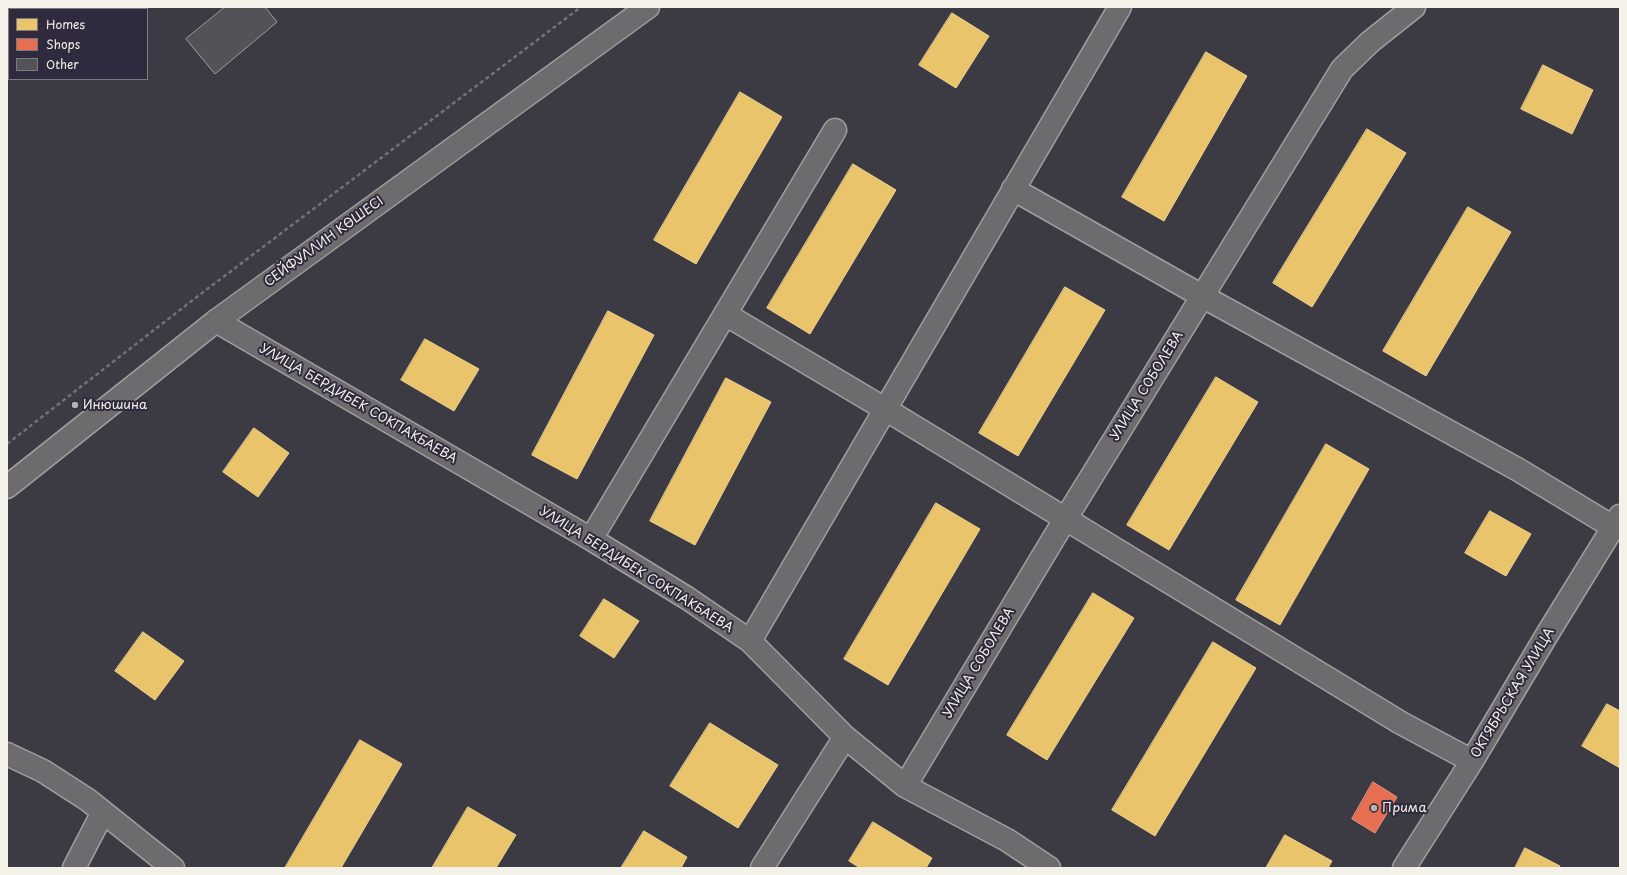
<!DOCTYPE html>
<html>
<head>
<meta charset="utf-8">
<style>
  body { margin:0 }
  #map { position:relative; width:1627px; height:875px; overflow:hidden; background:#3c3a43; font-family:"Playpen Sans",sans-serif }
  canvas { display:block }
  .frame { position:absolute; inset:0; border:8px solid #f4f1e8; pointer-events:none }
  .legend { position:absolute; left:8px; top:8px; width:140px; height:72px; box-sizing:border-box; background:#2f2a3d; border:1px solid #7e7a81; margin:0; padding:5px 7px; list-style:none; font-size:12px; color:#f4f1e8 }
  .legend li { display:flex; align-items:center; gap:8px; height:20px }
  .legend b { width:20px; border:1px solid #7e7a81 }
</style>
</head>
<body>
<div id="map">
<canvas width="1627" height="875"></canvas>
<div class="frame"></div>
<ul class="legend">
<li><b style="height:11px;background:#e9c46a"></b>Homes</li>
<li><b style="height:11px;background:#e76f51"></b>Shops</li>
<li><b style="height:11px;background:#535257"></b>Other</li>
</ul>
</div>
<script>
const context = document.querySelector('canvas').getContext('2d');
context.lineJoin = 'round';
function paint(path, color) { context.fillStyle = color; context.fill(path, 'evenodd'); }
function stroke(path, color, width, dash) { context.strokeStyle = color; context.lineWidth = width; context.lineCap = dash ? 'butt' : 'round'; context.setLineDash(dash || []); context.stroke(path); }
function write(font, color, halo, rows, align = 'center') {
  context.font = font + ' "Playpen Sans",sans-serif'; context.lineWidth = 4; context.setLineDash([]); context.textBaseline = 'middle'; context.strokeStyle = halo; context.fillStyle = color; for (const [text, x, y, turn = 0] of rows) {
    context.save(); context.translate(x, y); context.rotate((+turn || 0) * Math.PI / 180); context.textAlign = isNaN(turn) ? turn : align; if (halo) context.strokeText(text, 0, 0); context.fillText(text, 0, 0); context.restore();
  }
}
const homes = new Path2D(`
  M952,13l37,23 -33,52 -37,-23z
  M1206,52l41,24 -83,145 -42,-24z
  M1543,65l50,25 -21,44 -51,-25z
  M740,92l42,25 -86,147 -42,-24z
  M1367,129l39,24 -94,154 -39,-24z
  M853,164l43,26 -86,144 -43,-26z
  M1468,207l43,25 -85,144 -43,-25z
  M1065,287l40,23 -87,146 -39,-23z
  M608,311l46,24 -77,144 -45,-24z
  M425,339l54,30 -25,42 -53,-31z
  M1216,377l42,25 -89,148 -42,-25z
  M726,378l45,24 -76,143 -45,-24z
  M254,428l35,25 -31,44 -35,-25z
  M1326,444l43,25 -89,156 -44,-25z
  M936,503l44,26 -92,156 -44,-26z
  M1490,511l41,23 -25,42 -41,-23z
  M1093,593l41,25 -87,142 -40,-25z
  M604,599l35,22 -25,37 -34,-22z
  M143,632l41,29 -29,39 -40,-29z
  M1213,642l43,26 -101,168 -43,-26z
  M1607,704l13,7v57l-38,-22z
  M710,723l68,42 -40,63 -68,-42z
  M360,740l42,24 -61,104h-56z
  M468,807l48,28 -20,33h-64z
  M873,822l59,36 -6,10h-66l-11,-7z
  M644,831l43,26 -6,11h-60z
  M1285,835l47,26 -4,7h-62z
  M1525,848l35,18 -1,2h-44z`);
const shops = new Path2D(`
  M1373,782l24,15 -22,36 -23,-14z`);
const building = new Path2D(`
  M225,7h40l12,15 -62,52 -29,-35z`);
const path = new Path2D(`
  M7,444l191,-148 383,-289`);
const minor = new Path2D(`
  M1013,189l189,107 315,173 96,58
  M725,314l160,95 516,314 71,38
  M216,321l375,218 96,59 63,43 95,96 60,49 102,54 42,28
  M591,539l244,-409
  M750,641l370,-634
  M7,754l36,17 45,29 85,68
  M905,786l150,-250 287,-467 28,-27 44,-35
  M74,868l29,-56
  M762,868l83,-131
  M1404,868l68,-107 76,-128 72,-117`);
const major = new Path2D(`
  M7,487l209,-166 432,-314`);
const markers = [
  [75,405,4,"#b4b1ae"],
  [1374,808,4,"#b4b1ae"]
];
const streetNames = [
  ["СЕЙФУЛЛИН КӨШЕСІ",324,242,-36],
  ["УЛИЦА СОБОЛЕВА",1147,386,-58],
  ["УЛИЦА БЕРДИБЕК СОКПАКБАЕВА",358,404,30],
  ["УЛИЦА БЕРДИБЕК СОКПАКБАЕВА",636,570,32],
  ["УЛИЦА СОБОЛЕВА",979,663,-59],
  ["ОКТЯБРЬСКАЯ УЛИЦА",1513,693,-59]
];
const poiNames = [
  ["Инюшина",83,405],
  ["Прима",1382,808]
];
paint(homes, '#e9c46a');
stroke(homes, '#ecd290', 1);
paint(shops, '#e76f51');
stroke(shops, '#eb967e', 1);
paint(building, '#535257');
stroke(building, '#9f9ea0', 1);
stroke(minor, '#9f9ea0', 25);
stroke(major, '#9f9ea0', 25);
stroke(path, '#747276', 2.5, [4, 3]);
stroke(minor, '#6e6b6e', 22);
stroke(major, '#6e6b6e', 22);
for (const [x, y, r, color] of markers) { const dot = new Path2D(); dot.arc(x, y, r, 0, 2 * Math.PI); context.fillStyle = color; context.fill(dot); stroke(dot, '#2f2a3d', 1.5); }
write('13px', '#f4f1e8', '#2f2a3d', streetNames);
write('13px', '#f4f1e8', '#2f2a3d', poiNames, 'left');
</script>
</body>
</html>
